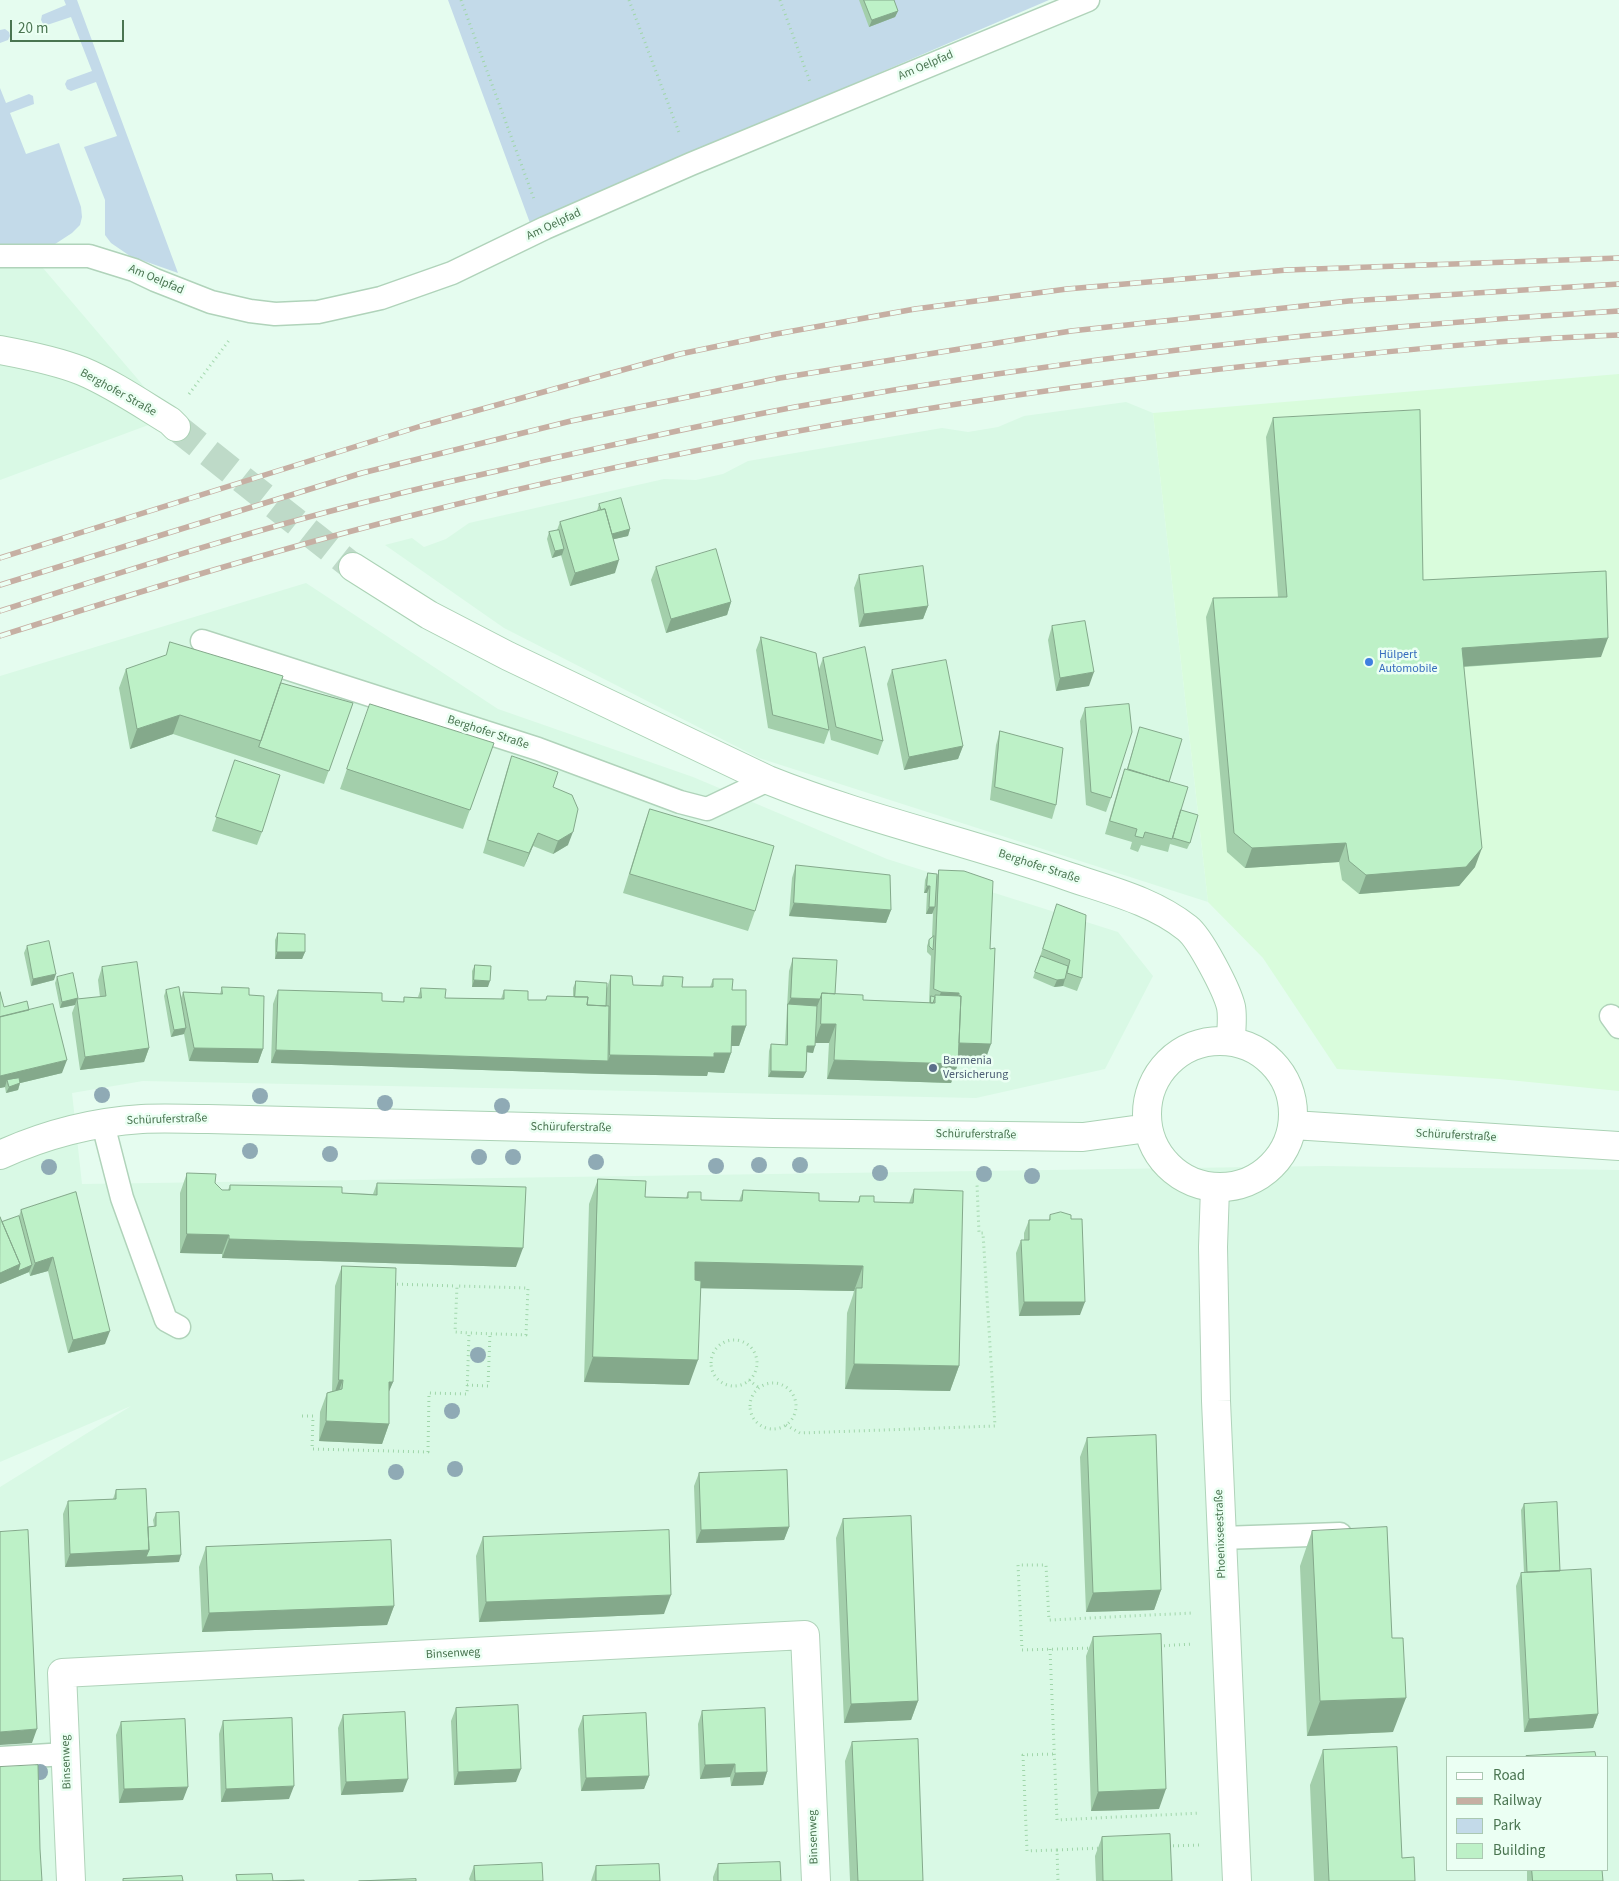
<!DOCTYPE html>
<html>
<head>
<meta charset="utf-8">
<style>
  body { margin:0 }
  #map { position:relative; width:1619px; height:1881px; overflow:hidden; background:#e5fcef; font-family:"Source Sans 3",sans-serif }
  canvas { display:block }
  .legend { position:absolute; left:1446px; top:1756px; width:162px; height:115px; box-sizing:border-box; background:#ebfff3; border:1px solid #abc8b2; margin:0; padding:6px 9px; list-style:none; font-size:15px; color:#4a7551 }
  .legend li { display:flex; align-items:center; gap:10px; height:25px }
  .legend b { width:25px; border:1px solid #abc8b2 }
  .scale { position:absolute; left:10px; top:20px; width:114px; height:22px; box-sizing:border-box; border:2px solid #4a7551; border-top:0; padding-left:6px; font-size:15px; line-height:18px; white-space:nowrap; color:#4a7551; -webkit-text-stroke:4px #ebfff3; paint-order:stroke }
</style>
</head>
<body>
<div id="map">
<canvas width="1619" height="1881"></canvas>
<ul class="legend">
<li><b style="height:6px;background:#fff"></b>Road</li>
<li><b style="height:6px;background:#c6afa3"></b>Railway</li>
<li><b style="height:14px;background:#c3dae9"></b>Park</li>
<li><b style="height:14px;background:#bdf1c7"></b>Building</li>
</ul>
<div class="scale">20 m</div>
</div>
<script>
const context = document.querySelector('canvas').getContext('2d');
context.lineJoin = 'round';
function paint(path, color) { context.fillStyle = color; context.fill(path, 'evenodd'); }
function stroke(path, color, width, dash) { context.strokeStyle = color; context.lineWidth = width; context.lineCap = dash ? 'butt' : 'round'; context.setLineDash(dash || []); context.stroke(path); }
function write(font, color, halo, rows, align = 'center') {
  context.font = font + ' "Source Sans 3",sans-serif'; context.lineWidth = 5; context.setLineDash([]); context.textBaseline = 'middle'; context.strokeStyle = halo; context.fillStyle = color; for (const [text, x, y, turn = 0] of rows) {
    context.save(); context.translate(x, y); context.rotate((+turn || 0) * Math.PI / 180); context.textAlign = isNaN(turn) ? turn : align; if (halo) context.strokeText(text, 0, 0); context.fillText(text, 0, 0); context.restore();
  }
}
const residential = new Path2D(`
  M8,227l162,190 -170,63v-252z
  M1126,402l27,11 55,489 -449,-144 -255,-130 -119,-83 27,-7 12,9 22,-8 23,-16 195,-44 32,1 27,-6 25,-13 194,-33 26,4 30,-5 26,-11z
  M306,583l192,126 195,68 194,82 231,73 35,44 -48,93 -129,29 -833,-17 -71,12 10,91 1242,-18 295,4v711h-1619v-394l131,-81 -131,56v-786zM1448,1757h160v113h-160z`);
const commercial = new Path2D(`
  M1619,374v717l-120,-12 -162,-10 -74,-111 -55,-56 -55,-489z`);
const green = new Path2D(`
  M64,0h13l101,273 -48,-17 -19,-13 -6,-8v-35l-21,-53 33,-11 -21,-54 -25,9 -4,-2 -2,-5 2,-4 25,-9 -21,-54 -24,8 -4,-1 -2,-4 1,-5 24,-10z
  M448,0h601l-519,223z
  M5,29l4,3 1,4 -2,4 -8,3v-13z
  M0,88l6,15 23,-9 4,2 1,8 -24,9 16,41 33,-11 22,64 1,10 -2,8 -8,8 -23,15 -49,1z`);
const secondaryTunnel = new Path2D(`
  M176,427l177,140`);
const path = new Path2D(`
  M461,0l73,199
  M629,0l51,135
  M780,0l30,82
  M189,394l41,-55
  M392,1284l65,2
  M711 1363a23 23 0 1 1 46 0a23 23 0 1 1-46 0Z
  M749,1380l10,8
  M750 1406a23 23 0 1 1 46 0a23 23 0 1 1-46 0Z
  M467,1385l21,1 2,-53
  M302,1416h11l-1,33 116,3 1,-59 38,1 2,-61 57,2 2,-47 -71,-2 -2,46 14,1
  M786,1425l14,8 195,-7 -12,-193h-4l-2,-49
  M1159,1646l34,-2
  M1093,1648l-71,2 -4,-85h28l3,55 144,-7
  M1050,1649l7,171 143,-7
  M1053,1754l-30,1 4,96 30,-1 1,31
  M1168,1846l33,-1
  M1057,1850l44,-2`);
const lane = new Path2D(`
  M0,256h89l45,14 21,10 56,22 39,9 25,3 43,-2 63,-14 71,-25 93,-45 146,-64 397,-164
  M202,641l336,108 142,53 27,7 61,-29
  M1611,1016l8,11
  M103,1124l19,74 44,122 13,7
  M1221,1538l119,-4
  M0,1758l66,-4`);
const street = new Path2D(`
  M1215,1188l-2,59 3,154 21,480
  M71,1881l-9,-208 743,-38 11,246`);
const secondary = new Path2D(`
  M0,350c27,5 57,11 82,21 31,13 60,33 88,50l6,6
  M353,567l76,48 79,41 260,124c97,39 202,62 302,97 41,14 83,24 117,51 13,10 40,62 44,79 2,10 0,23 0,34
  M1147 1114a73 73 0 1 1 146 0a73 73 0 1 1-146 0Z
  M1293,1125l326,21
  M0,1155c44,-20 94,-33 142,-36 22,-1 44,0 66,0l565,14 310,4 65,-9`);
const rail = new Path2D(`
  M0,558l421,-132 259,-72 96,-20 139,-25 152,-20 220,-19 332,-12
  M0,585l362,-112 209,-52 209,-43 291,-47 278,-30 270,-17
  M0,611c129,-41 258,-83 390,-115 45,-12 92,-21 137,-32 89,-20 179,-40 268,-57 272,-49 548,-80 824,-96
  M0,636c132,-42 264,-83 398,-117 295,-76 596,-128 898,-158 107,-11 215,-22 323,-26`);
const trees = [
  [102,1095],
  [260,1096],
  [385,1103],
  [502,1106],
  [250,1151],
  [330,1154],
  [479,1157],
  [513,1157],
  [596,1162],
  [759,1165],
  [800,1165],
  [716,1166],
  [49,1167],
  [880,1173],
  [984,1174],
  [1032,1176],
  [478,1355],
  [452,1411],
  [455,1469],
  [396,1472],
  [40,1772]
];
const wall = new Path2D(`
  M859,0h35l4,11 -3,6 -26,10z
  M1273,418l150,162 178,77 -137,10 11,200 -16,19 -100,8 -17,-14 -3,-18 -94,6 -18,-16 -21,-235 7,-19 65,-1 -12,-160z
  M599,504l31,25 -2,7 -14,3 1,34 -45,13 -9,-31 -9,3 -5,-19 2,-7 8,-2 3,-8 37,-11z
  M656,567l75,35 -4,13 -61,18 -15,-53z
  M859,575l69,31 -5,13 -64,8 -5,-39z
  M1052,626l37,60 -33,5 -8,-51z
  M761,637l58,32 4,-11 60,83 -5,14 -47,-15 -3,-19 1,9 -5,14 -56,-16 -12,-78z
  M126,669l155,14 72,20 -29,81 -151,-50 -43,15 -11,-61z
  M892,670l71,76 -5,13 -54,11 -17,-86z
  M1085,708l26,90 -5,14 -20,-7 -6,-84z
  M363,723l131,20 -31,86 -123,-40z
  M1140,727l29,55 12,28 9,33 -3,6 -17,-5 -2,8 -27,-7 -3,7 -8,-3 2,-7 -27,-8 15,-52 5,-13h2z
  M1000,731l56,74 -4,14 -62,-19 6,-55z
  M512,756l41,31 15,58 -15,9 -20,-8 -9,21 -41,-14 24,-83z
  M235,760l27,72 -5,13 -45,-14z
  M650,809l105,102 -7,20 -125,-38 20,-65z
  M796,865l95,45 -5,13 -97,-7 3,-38z
  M939,870l47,188 -28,-2v8l-7,19 -124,-4 2,-36h-14l-2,10 -6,-1 -1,20 -3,6 -35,-1 1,-26 2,-7 14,1 4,-74 4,-13 42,36 28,6 66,3 2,-47 -4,-4v-6l2,-6 3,-3 1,-24 -1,1h-6l1,-21h-3l1,-13 3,-7 9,3z
  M1057,904l25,74 -5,13 -14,-5 -9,1 -21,-9z
  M278,933l27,19 -3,7h-27v-19z
  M27,946l27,34 -23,6 -7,-33z
  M475,965l13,22h-16v-16z
  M102,967l47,81 -5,14 -64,8 -8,-57 3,-8 -15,3 -5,-25 2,-6 21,22 22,-2 -2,-17z
  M611,975l22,10 27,1 3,-10 19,11h28l3,-8 19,11 14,36 -7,20h-8v7l-7,20 -16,-1 -1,4 -104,-2 -332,-11 2,-59 5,-14 104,11 21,1 1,-5h14l3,-9 24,10 56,1 3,-9 24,10h17l2,-4 26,1v-9l3,-7 31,7z
  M222,987l27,8 14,54 -5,14 -69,-2 -5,-27 -13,3 -7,-41 2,-6 15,8 2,-6 37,2z
  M4,1007l25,3 33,63 -42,10 -2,7 -12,3 -1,-6 -5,1z
  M187,1173l28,10 7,7h6l2,-5 112,8 31,1 4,-11 139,84 -294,-9v-4l-42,-1v-60z
  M598,1179l47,18 41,1 2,-6 13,8 38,1 4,-11 76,11 39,1 2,-6 14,6 35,1 5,-14 45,177 -9,25 -105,-2 2,-76 6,-18 1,-4 -153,-3 -12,97 -105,-3 5,-178z
  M76,1192l29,152 -37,9 -20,-82 -18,5 -1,-4 -29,12v-67l2,5 17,-6 2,-6z
  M1050,1215l21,4 9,96 -61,1 -3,-63 5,-13h3v-7l5,-13h20z
  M342,1266l51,116 -4,9v33l-7,20 -63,-3 1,-29 7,-19 5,-2 3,-105z
  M1087,1438l74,152 -7,20 -68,2 -6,-155z
  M699,1473l90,54 -5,13 -88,3 -2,-57z
  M116,1490l32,37 6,-1 -1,-6 3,-7 23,49 -114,5 -2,-53 5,-13 45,-2z
  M1524,1504l36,67 38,143 -5,14 -69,4 -8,-146 5,-13h3l-3,-63z
  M843,1519l75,182 -7,19 -67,3 -8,-185z
  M1312,1531l80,107 1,94 -86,4 -7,-170z
  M483,1537l181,77 -185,8 -3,-66z
  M206,1547l188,59 -7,19 -185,7 -3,-65z
  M1093,1637l66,172 -68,2 -5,-155z
  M456,1708l60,74 -62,3 -3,-64z
  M702,1711l65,61 -4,13 -32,1 -1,-9 -30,2 -2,-55z
  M343,1715l60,77 -62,3 -3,-67z
  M583,1716l66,60 -5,13 -63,2 -3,-62z
  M223,1721l66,78 -68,3 -2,-68z
  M121,1722l62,78 -64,3 -3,-68z
  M852,1742l71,139h-73l-5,-120z
  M1323,1750l79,108 13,23h-101l-4,-96z
  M1102,1837l70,44h-76l-1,-25z
  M718,1864l63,17h-68v-4z
  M474,1866l69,15h-73l-1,-2z
  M596,1866l64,15h-69z
  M1527,1870h75l1,11h-76z`);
const shadedWall = new Path2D(`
  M898,11l-3,6 -26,10 3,-7z
  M630,529l-2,7 -22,5 2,-6z
  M564,549l-2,6 -10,3 3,-7z
  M619,560l-4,13 -45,13 5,-13z
  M731,602l-4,13 -61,18 5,-14z
  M928,606l-5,13 -64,8 5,-13z
  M1608,638l-7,19 -146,10 7,-19z
  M1094,672l-5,14 -33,5 4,-13z
  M180,715l-7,19 -43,15 7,-20z
  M963,746l-5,13 -54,11 5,-13z
  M573,832l-5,13 -15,9 5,-13z
  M538,833l-5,13 -9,21 5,-14z
  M1346,843l-7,19 -94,6 7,-20z
  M1482,848l-7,19 -16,19 -100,8 7,-19z
  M927,886h3l-3,7h-3z
  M794,903l97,7 -5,13 -97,-7z
  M929,907h6l-3,7h-6z
  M277,952h28l-3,7h-27z
  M56,974l-2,6 -23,6 2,-7z
  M1065,979l-2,7 -9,1 3,-7z
  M474,980l16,1 -2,6h-16z
  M941,992l18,1 -5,13 -18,-1z
  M78,998l-1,4v-3l-2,6 -15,3 2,-6z
  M791,998l29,1 -5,13 -27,-8z
  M821,1024h15l-7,19h-15z
  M732,1026h14l-7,20h-14z
  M186,1028l-2,6 -13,3 3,-7z
  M957,1043l34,1 -5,14 -34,-2z
  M807,1046h8l-2,7 -8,-1z
  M149,1048l-5,14 -64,8 5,-13z
  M194,1048l69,1 -5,14 -69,-2z
  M276,1050l332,11 2,-6 121,-2 -7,20 -16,-1 -1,4 -104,-2 -332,-11z
  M67,1060l-5,13 -54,13 -1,-6 -2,7 -5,1v-12z
  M834,1060l124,4 -7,19 -124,-4z
  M771,1071l35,1 -3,6 -35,-1z
  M20,1083l-2,7 -12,3 3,-6z
  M187,1234l42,1 -7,19 -42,-1z
  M229,1239l294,9 -7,19 -294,-9z
  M53,1257l-5,14 -18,5 5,-13z
  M695,1262l168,4 -9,25 -168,-3z
  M20,1264l12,1 -3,7 -29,12v-11z
  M1024,1302h61l-5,13 -61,1z
  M110,1331l-5,13 -37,9 5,-13z
  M593,1357l105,3 -9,25 -105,-3z
  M854,1364l105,2 -9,25 -105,-2z
  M339,1380h4l-7,19 -4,1z
  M389,1382h4l-8,19z
  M326,1421l63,3 -7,20 -63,-3z
  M789,1527l-5,13 -88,3 5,-13z
  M149,1550l32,5 -2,7 -114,5 5,-13z
  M1161,1590l-7,20 -68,2 7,-19z
  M671,1595l-7,19 -185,8 7,-20z
  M394,1606l-7,19 -185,7 7,-19z
  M1406,1698l-13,34 -86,4 13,-35z
  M918,1701l-7,19 -67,3 7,-19z
  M1598,1714l-5,14 -69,4 5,-13z
  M37,1729l-5,14 -32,2v-13z
  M735,1764l-5,13 -30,2 5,-14z
  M521,1769l-5,13 -62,3 4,-13z
  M767,1772l-4,13 -32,1 4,-13z
  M649,1776l-5,13 -63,2 5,-13z
  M408,1779l-5,13 -62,3 5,-13z
  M294,1786l-5,13 -68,3 5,-13z
  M188,1787l-5,13 -64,3 5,-14z
  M1166,1789l-7,20 -68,2 7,-19z`);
const building = new Path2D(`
  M864,0h30l4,11 -26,9z
  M1420,410l3,170 183,-9 2,67 -146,10 20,200 -16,19 -100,8 -17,-14 -3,-18 -94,5 -18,-15 -21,-235 74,-1 -14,-179z
  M621,498l9,31 -18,5 -7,-25 -4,1 -2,-6z
  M605,509l14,51 -44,13 -15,-51z
  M559,530l5,19 -9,2 -6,-19z
  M716,549l15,53 -60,17 -15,-52z
  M923,566l5,40 -64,8 -5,-39z
  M1085,621l9,51 -34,6 -8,-52z
  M761,637l55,16 13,77 -56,-15z
  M170,642l113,34 -22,65 -81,-26 -43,14 -11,-60 40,-14z
  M865,647l18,94 -47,-14 -13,-69z
  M946,660l17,86 -54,11 -17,-87z
  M281,683l72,20 -24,68 -70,-24z
  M370,704l124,39 -24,67 -123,-41z
  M1129,704l3,28 -21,66 -20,-6 -6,-84z
  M1140,727l42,12 -13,43 -41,-13z
  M1000,731l63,17 -7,57 -61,-18z
  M512,756l46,16 -5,15 19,8 6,14 -5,23 -15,9 -20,-8 -9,20 -41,-13z
  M235,760l45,15 -18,57 -46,-15z
  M1125,769l63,18 -16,52 -27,-7 -2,6 -8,-2 2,-7 -27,-8z
  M650,809l124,37 -19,65 -125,-37z
  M1181,810l17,5 -8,28 -17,-5z
  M796,865l94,10 1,35 -97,-7z
  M939,870l25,1 29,10 -3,68 5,-1 -4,96 -32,-1 2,-47h-2v-3l-18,-1 -7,-3z
  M928,873l9,1 -2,33h-6l1,-21h-3z
  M1057,904l29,11 -4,63 -15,-5 3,-13 -27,-11z
  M278,933l27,1v18h-28z
  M934,936l-1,14 -4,-4v-6z
  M49,941l7,33 -23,5 -6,-33z
  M1041,956l27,10 -3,13 -8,1 -22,-8z
  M793,958l44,2 -2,34 -13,-1 -2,6 -29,-1z
  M137,962l12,86 -64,9 -8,-58 29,-3 -4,-29z
  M475,965l16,1 -1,15 -16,-1z
  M73,973l5,25 -16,4 -5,-25z
  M611,975l21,1 1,9 30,1v-10l20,1 -1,10h31v-8h20l-1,11h14v36h-14l-1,27h-17v4l-104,-2z
  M576,981l31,2 -1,23 -19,-1 1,-8h-13z
  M179,987l7,41 -12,2 -8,-40z
  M222,987l27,1v7l15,1 -1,53 -69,-1 -11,-56 39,2z
  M421,988l25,1 -1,9 59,1v-9l24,1v9h18l1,-4 41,1 -1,8 22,1 -1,55 -332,-11 2,-60 104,3v8l22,1v-5l17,1z
  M0,992l4,15 23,-6 2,9 -29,7z
  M822,993l41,2v5l72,3v-8l26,1 -3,68 -124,-4 2,-36h-15z
  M931,996l4,1 -2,6h-2z
  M53,1004l14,56 -67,16v-59z
  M788,1004l29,2 -2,40h-8l-1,26 -35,-1v-27l16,1z
  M19,1078l1,5 -11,4 -2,-7z
  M187,1173l29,1 -1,9 7,7h8v-5l112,2v6l35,2v-12l149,4 -3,61 -294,-9v-4l-42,-1z
  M598,1179l48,2 -1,16 43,1v-6h13v8l41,1 1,-11 76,3v8l40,1 1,-6h14v6l39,1 1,-14 49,2 -4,175 -105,-2 2,-76h6l1,-22 -168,-4v18l6,1 -3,79 -105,-3z
  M76,1192l34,139 -37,9 -20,-83 -18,6 -14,-53z
  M1061,1212l10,3v4h11l3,83h-61l-3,-62h8v-20h21v-5z
  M19,1216l13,49 -14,6 2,-7 -18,-42z
  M0,1217l20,47 -20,9z
  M342,1266l54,2 -3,114h-4v42l-63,-3 1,-28 15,-4 1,-9h-4z
  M1156,1435l5,155 -68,3 -6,-155z
  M787,1470l2,57 -88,3 -2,-57z
  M146,1489l3,61 -79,4 -2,-53 48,-2v-9z
  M1557,1502l3,69 -33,1 -3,-68z
  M179,1512l2,43 -35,2 3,-7 -1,-23 8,-1v-13z
  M911,1516l7,185 -67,3 -8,-185z
  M1387,1527l5,111h11l3,60 -86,3 -8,-170z
  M28,1530l9,199 -37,3v-200z
  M669,1530l2,65 -185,7 -3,-65z
  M391,1540l3,66 -185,7 -3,-66z
  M1591,1569l7,145 -69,5 -8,-146z
  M1161,1634l5,155 -68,3 -5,-155z
  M518,1705l3,64 -63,3 -2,-64z
  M765,1708l2,64 -32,1v-9l-30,1 -3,-54z
  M405,1712l3,67 -62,3 -3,-67z
  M646,1713l3,63 -63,2 -3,-62z
  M292,1718l2,68 -68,3 -3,-68z
  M185,1719l3,68 -64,2 -3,-67z
  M918,1739l5,142h-65l-6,-139z
  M1397,1747l5,111 12,-1 1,24h-86l-6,-131z
  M1595,1752l1,5h-70v-1z
  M38,1765l2,84 2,32h-42v-114z
  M1170,1834l2,47h-69l-1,-44z
  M780,1862l1,19h-63v-17z
  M542,1863l1,18h-68l-1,-15z
  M659,1864l1,17h-64v-15z
  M1532,1870h70l1,11h-70z
  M272,1874l1,7 31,-1v1h-67l-1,-6z
  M182,1876l1,5h-60v-2z
  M416,1879v2h-57z`);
const markers = [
  [1369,662,5,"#3f7fe0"],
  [933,1068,5,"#5c6f8a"]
];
const streetNames = [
  ["Am Oelpfad",926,66,-23],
  ["Am Oelpfad",554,225,-25],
  ["Am Oelpfad",156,280,23],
  ["Berghofer Straße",118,393,29],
  ["Berghofer Straße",488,733,18],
  ["Berghofer Straße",1039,867,18],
  ["Schüruferstraße",167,1120,-2],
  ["Schüruferstraße",571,1128,1],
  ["Schüruferstraße",976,1135,1],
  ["Schüruferstraße",1456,1136,3],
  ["Phoenixseestraße",1221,1534,-92],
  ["Binsenweg",453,1654,-3],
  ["Binsenweg",67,1762,-92],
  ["Binsenweg",814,1837,-92]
];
const shopNames = [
  ["Hülpert",1379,655],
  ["Automobile",1379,669]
];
const serviceNames = [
  ["Barmenia",943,1061],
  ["Versicherung",943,1075]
];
paint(residential, '#d9f9e5');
paint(commercial, '#d9fcdc');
paint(green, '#c3dae9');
stroke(secondaryTunnel, '#bedac8', 28, [28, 14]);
stroke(lane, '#b0d3ba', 25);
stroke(street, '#b0d3ba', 30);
stroke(secondary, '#abd2b5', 30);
stroke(path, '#a0d6aa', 3, [1, 4]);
stroke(lane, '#fff', 22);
stroke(street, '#fff', 28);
stroke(secondary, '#fff', 28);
stroke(rail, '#c6afa3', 5.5);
stroke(rail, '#ebfff3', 4, [11]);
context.fillStyle = '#8faab5';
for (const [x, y] of trees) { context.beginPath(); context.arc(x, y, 8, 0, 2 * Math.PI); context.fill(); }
paint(wall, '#a3cfab');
paint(shadedWall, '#84a98b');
paint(building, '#bdf1c7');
stroke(building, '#84a98b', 1);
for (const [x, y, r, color] of markers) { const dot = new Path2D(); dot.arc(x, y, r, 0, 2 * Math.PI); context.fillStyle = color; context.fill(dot); stroke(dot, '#ebfff3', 2); }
write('12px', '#4a7551', '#ebfff3', streetNames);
write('12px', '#366cbe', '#ebfff3', shopNames, 'left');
write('12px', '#4e5e75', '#ebfff3', serviceNames, 'left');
</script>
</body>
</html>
